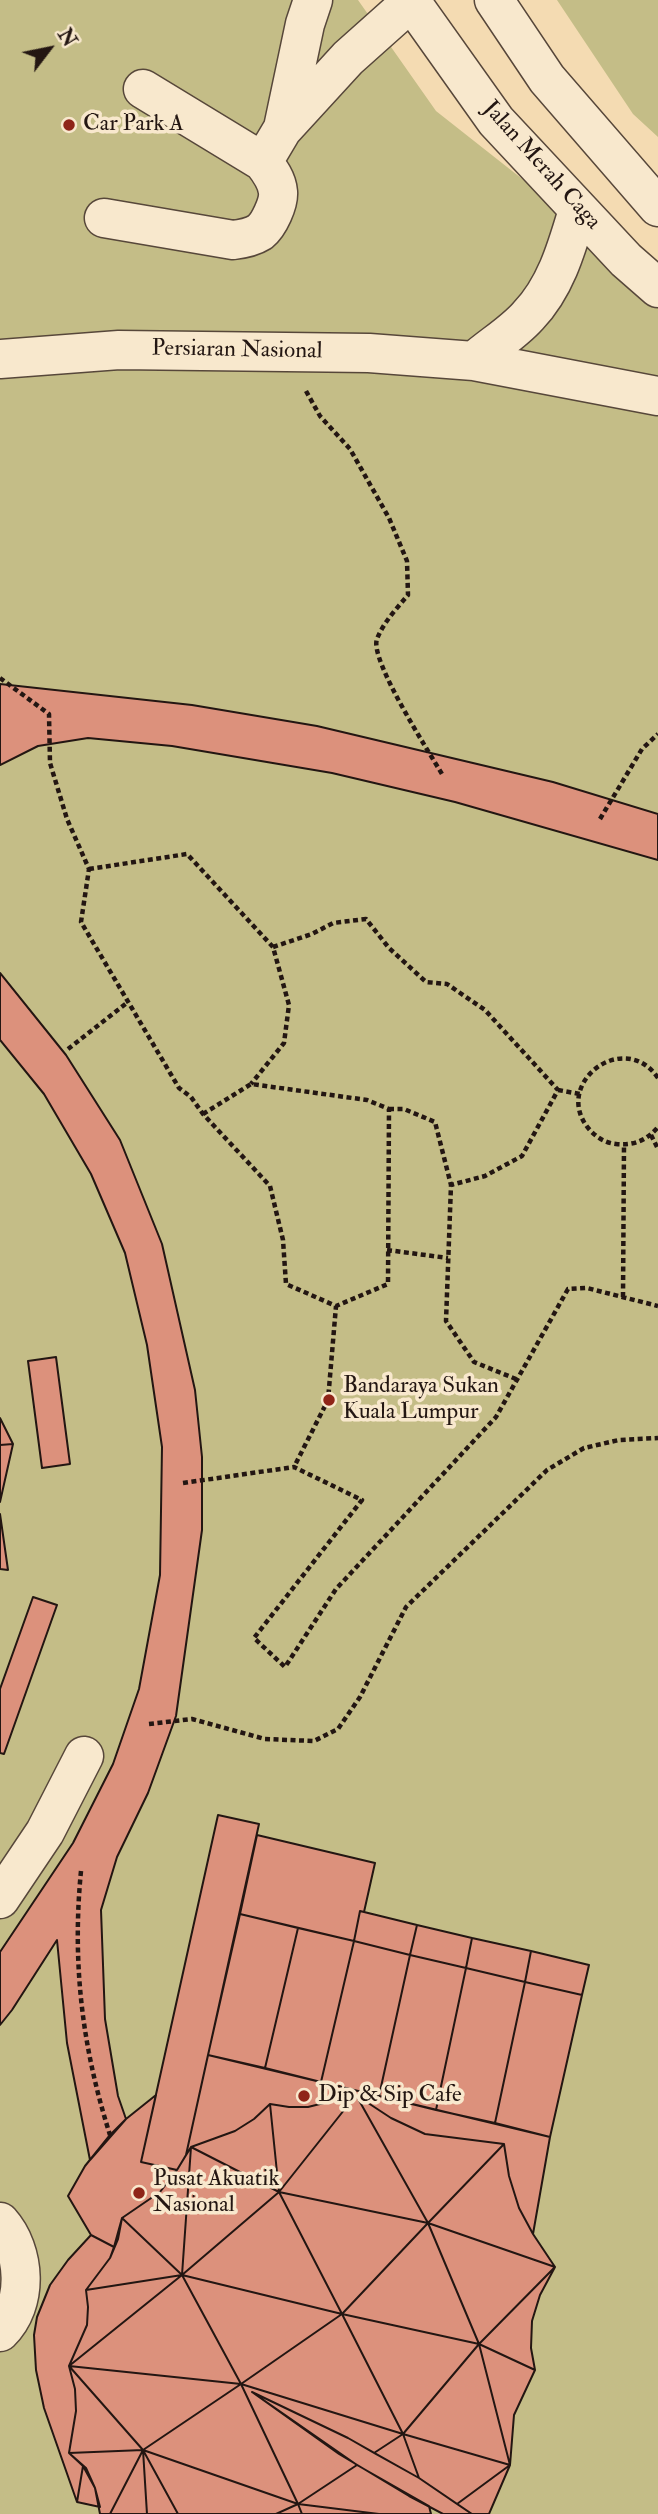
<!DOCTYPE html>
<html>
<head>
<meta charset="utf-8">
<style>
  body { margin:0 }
  #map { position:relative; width:658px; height:2514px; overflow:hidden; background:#f4dbb2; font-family:"IM FELL Double Pica",serif }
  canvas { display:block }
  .north { position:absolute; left:14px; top:14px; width:70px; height:70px; -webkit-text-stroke:5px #f8e8cd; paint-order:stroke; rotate:58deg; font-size:19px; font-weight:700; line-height:28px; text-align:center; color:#231612 }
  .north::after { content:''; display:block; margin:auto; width:24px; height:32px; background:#231612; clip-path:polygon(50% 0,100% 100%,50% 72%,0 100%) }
</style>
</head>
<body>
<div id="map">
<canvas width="658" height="2514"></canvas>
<div class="north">N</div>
</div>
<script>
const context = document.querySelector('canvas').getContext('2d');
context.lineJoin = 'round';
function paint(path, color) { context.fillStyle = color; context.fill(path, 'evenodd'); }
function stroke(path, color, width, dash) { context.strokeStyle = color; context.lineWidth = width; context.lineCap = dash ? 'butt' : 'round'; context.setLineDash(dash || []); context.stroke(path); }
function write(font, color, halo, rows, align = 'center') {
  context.font = font + ' "IM FELL Double Pica",serif'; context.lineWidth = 7; context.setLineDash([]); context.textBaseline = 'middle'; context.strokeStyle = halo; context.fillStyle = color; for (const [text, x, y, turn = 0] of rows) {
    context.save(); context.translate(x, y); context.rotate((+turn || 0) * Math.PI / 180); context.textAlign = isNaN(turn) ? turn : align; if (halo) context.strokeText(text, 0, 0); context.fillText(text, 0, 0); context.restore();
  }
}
const green = new Path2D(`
  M0,0h358l78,111 222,175v2228h-658z
  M557,0h101v137l-25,-23z`);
const building = new Path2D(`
  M0,684l192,21 125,21 236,56 105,32v46l-203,-58 -123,-29 -160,-27 -84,-8 -50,8 -38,19z
  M0,973l66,82 54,85 42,104 33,146 7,67v73l-26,186 -28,77 -31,64 -16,53 4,109 13,77 8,23 -36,41 -23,-117 -10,-103 -45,70 -12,15v-73l73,-109 40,-79 26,-75 21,-114 2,-128 -15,-102 -22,-92 -34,-79 -47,-80 -44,-54z
  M56,1357l14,107 -28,4 -14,-107z
  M0,1418l13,26 -13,1z
  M13,1444l-13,58v-57z
  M0,1514l8,56 -8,-1z
  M33,1597l24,8 -53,149 -4,-1v-64z
  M218,1815l41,9 -73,331 -9,15 -36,-8z
  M257,1835l118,28 -11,49 -4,-1 -6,30 -114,-27z
  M360,1911l57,14 -7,30 -56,-14z
  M240,1914l58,14 -33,140 -57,-13z
  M417,1925l55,13 -6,30 -56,-13z
  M298,1928l56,13 -33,141 -56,-14z
  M472,1938l59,13 -6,31 -59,-14z
  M354,1941l56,14 -31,141 -58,-14z
  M531,1951l58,14 -7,30 -57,-13z
  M410,1955l56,13 -30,142 -57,-14z
  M466,1968l59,14 -30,141 -59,-13z
  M525,1982l57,13 -32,142 -55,-14z
  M208,2055l342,82 -17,97 -14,-26 -10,-32 -5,-32 -79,-10 -34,-16 -35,-23 -48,12h-19l-19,-3 -16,15 -19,12 -44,16 -5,8z
  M156,2095l-15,67 36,8 -17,22 -38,26 -8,29 -23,-12 -23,-39 17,-30 25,-31 16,-16z
  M356,2095l-77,97 -9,-88 19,3h19z
  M356,2095l35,23 34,16 79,10 -76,79z
  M356,2095l72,128 -149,-31z
  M270,2104l9,88 -88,-45 44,-16 19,-12z
  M504,2144l5,32 10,32 14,26 22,33 -127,-44z
  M191,2147l-9,128 -60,-57 38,-26 17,-22z
  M191,2147l88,45 -97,83z
  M279,2192l63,122 -160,-39z
  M279,2192l149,31 -86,91z
  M122,2218l60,57 -96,15 24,-32 8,-19z
  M428,2223l127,44 -76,77z
  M428,2223l51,121 -137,-30z
  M91,2235l23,12 -4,11 -24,32 2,17 -1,18 -18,41 6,23 1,22 -7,42 14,13 -6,36 -33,-94 -8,-38 -2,-35 3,-18 13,-32 18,-25z
  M555,2267l-15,28 -8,26 -1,27 4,22 -56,-26z
  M182,2275l-113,91 18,-41 1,-18 -2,-17z
  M182,2275l59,109 -172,-18z
  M182,2275l160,39 -101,70z
  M342,2314l61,120 -162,-50z
  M342,2314l137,30 -76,90z
  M479,2344l56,26 -21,45 -4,50z
  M479,2344l31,121 -107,-31z
  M69,2366l74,84 -74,3 7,-42 -1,-22z
  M69,2366l172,18 -98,66z
  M241,2384l162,50 -29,19 -26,-15 -96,-46 105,73 -59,39z
  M241,2384l57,120 -155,-54z
  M252,2392l96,46 71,40 53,36h-29l-34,-18 -70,-42z
  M403,2434l16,44 -45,-25z
  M403,2434l107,31 -53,39 -38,-26z
  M143,2450l-33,64h-10l-5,-26 -9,-20 -17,-15z
  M143,2450l4,64h-37z
  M143,2450l35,64h-31z
  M143,2450l155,54 -22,10h-98z
  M357,2465l72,41 2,8h-52l-81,-10z
  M510,2465l-21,49h-17l-15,-10z
  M83,2466l12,22 5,19 -23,-5z
  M298,2504l81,10h-77z
  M298,2504l4,10h-26z`);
const path = new Path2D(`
  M306,391l14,25 30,33 39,69 18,43 1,34c-11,13 -25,28 -31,44 -8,20 52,113 65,135
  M0,678l49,36 1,49 17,56 22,50 -8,53 98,166 12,9 12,17 67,72 13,54 3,44 50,22 -8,94 -34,67
  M600,819l42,-70 16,-15
  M89,869l98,-15 86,93 16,58 -5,38 -33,41
  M273,947l39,-13 21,-11 33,-4 23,29 37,34 21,2 38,26 73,80 -36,66 -37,20 -34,9
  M68,1049l60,-47
  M658,1078c-34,-50 -107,6 -69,51 7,8 16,14 27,15 18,2 31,-4 42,-17
  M558,1090l22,4
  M389,1109h15l31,13 16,63 -5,136 28,41 42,17
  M203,1114l48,-30 116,16 22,9 -1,175 -52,22
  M651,1135l7,14
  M387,1250l61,8
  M623,1297l1,-152
  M183,1483l111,-16 68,33 -108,138 31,29 51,-78 160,-172 72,-128 19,-1 71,18
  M149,1724l43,-5 73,20 49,2 24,-12 22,-32 46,-90 141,-137 37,-22 35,-8 39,-2
  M81,1871c-9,92 1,176 29,264`);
const minor = new Path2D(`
  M410,0l86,121 130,139 32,28
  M494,0l53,79 111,128
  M283,128l22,-104 8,-24
  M263,162l19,-32 66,-72 65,-58
  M104,218l129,22c9,-1 19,-3 27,-8 9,-7 19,-29 18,-40 -1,-12 -8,-21 -15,-30l-120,-73
  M0,359l119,-9 250,3 105,8 184,35
  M474,361c17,-15 39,-28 54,-45 28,-29 39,-69 50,-106
  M0,1899l45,-67 39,-76
  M0,2222c26,29 29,82 0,110`);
const markers = [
  [69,125,7,"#8f2418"],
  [329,1400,7,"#8f2418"],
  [304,2096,7,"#8f2418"],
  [139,2193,7,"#8f2418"]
];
const poiNames = [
  ["Car Park A",83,125],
  ["Bandaraya Sukan",343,1387],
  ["Kuala Lumpur",343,1413],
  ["Dip & Sip Cafe",318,2096],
  ["Pusat Akuatik",153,2180],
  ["Nasional",153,2206]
];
const streetNames = [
  ["Jalan Merah Caga",541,166,48],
  ["Persiaran Nasional",237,351,1]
];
paint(green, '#c4bd87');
paint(building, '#dc917c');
stroke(building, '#231612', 2);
stroke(minor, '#57473a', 41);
stroke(path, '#231612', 4.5, [5, 3.5]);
stroke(minor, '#f8e8cd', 38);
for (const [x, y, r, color] of markers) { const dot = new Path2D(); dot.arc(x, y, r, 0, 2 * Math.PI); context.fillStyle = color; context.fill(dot); stroke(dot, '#f8e8cd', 2.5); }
write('23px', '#231612', '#f8e8cd', poiNames, 'left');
write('23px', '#231612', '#f8e8cd', streetNames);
</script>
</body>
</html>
